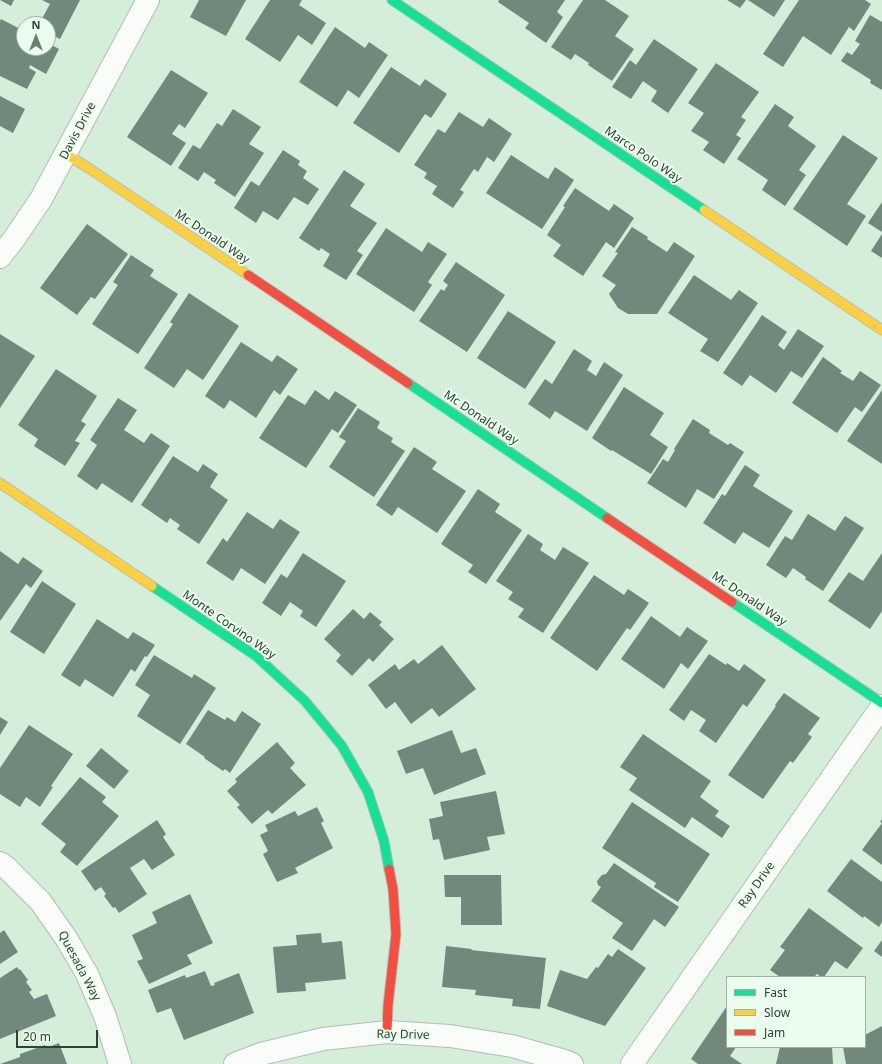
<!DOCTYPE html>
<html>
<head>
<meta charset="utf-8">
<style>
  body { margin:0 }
  #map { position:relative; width:882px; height:1064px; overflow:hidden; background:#d4eed9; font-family:"Noto Sans",sans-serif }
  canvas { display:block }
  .legend { position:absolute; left:726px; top:976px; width:140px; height:72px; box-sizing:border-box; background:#ebfeee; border:1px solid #a0b3a3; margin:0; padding:5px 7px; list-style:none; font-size:12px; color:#2f4232 }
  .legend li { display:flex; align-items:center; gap:8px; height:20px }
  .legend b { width:20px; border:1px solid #a0b3a3 }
  .north { position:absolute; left:16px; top:16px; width:40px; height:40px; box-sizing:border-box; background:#ebfeee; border:1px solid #a0b3a3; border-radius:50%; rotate:0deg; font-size:11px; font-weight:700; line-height:16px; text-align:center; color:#2f4232 }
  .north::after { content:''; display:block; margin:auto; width:14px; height:18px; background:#697e6c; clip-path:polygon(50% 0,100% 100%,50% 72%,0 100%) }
  .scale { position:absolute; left:16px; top:1030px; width:82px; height:18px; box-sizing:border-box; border:2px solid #2f4232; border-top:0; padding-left:5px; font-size:12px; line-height:14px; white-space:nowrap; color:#2f4232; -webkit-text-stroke:3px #ebfeee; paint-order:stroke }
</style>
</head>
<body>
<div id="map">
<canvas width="882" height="1064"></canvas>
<ul class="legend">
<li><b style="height:5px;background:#16e098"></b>Fast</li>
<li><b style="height:5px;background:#ffcf43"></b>Slow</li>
<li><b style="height:5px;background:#f24e42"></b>Jam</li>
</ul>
<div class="north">N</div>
<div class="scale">20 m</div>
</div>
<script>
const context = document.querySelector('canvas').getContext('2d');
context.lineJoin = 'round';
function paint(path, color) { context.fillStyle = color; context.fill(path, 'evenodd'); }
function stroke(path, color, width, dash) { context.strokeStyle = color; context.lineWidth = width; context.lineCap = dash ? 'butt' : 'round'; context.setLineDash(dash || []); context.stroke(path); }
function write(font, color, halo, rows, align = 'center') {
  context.font = font + ' "Noto Sans",sans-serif'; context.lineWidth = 4; context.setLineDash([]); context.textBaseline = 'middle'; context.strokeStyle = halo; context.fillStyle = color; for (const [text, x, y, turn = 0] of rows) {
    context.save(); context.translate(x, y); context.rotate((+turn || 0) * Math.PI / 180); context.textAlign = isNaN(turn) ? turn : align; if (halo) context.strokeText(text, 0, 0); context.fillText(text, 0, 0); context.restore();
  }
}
const building = new Path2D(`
  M0,0h14l-3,6z
  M42,0h38l-20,39 -12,-6v-9h-9l11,-20z
  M199,0h47l-20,36 -36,-19z
  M270,0h32l-3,5 27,18 -14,22 -14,-10 -18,27 -35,-23z
  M499,0h66l-8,12 6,5 -17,26 -21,-15 4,-5 -31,-21z
  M583,0h22l24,16 -14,20 19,13 -22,32 -24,-16 1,-2 -14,-9 -4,6 -20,-13z
  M727,0h19l-6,8z
  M748,0h37l-11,17z
  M799,0h66l6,4 -17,27 -5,-4 -18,28 -28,-19 -20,31 -20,-13z
  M870,15l12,7v68l-12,-7 1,-3 -30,-19 6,-9 5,3 8,-11 -5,-3z
  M1,19l23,12v17h24v-5l11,6 -13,25 -16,-9 -1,3 7,4 -9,17 -27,-13v-55z
  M335,27l30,21 4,-6 19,13 -29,43 -11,-8 -11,17 -38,-25z
  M654,39l44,30 -30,44 -17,-12 6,-10 -14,-10 -12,18 -19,-12 18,-27 6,5z
  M716,63l43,29 -18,25 5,3 -10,15 5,3 -17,26 -21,-14 6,-8 -18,-11 13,-18 -16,-10z
  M391,67l29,19 5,-7 22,15 -16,24 -6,-4 -26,39 -46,-30z
  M171,70l37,23 -23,35 -6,-4 -7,10 14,9 -15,23 -44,-29z
  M0,96l25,13 -12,24 -13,-7z
  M775,104l19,13 -6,9 28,20 -17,24 7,5 -21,31 -23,-16 6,-10 -31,-21z
  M233,109l28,18 -12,17 15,9 -29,44 -21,-14 2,-3 -12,-8 -6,9 -20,-13 15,-23 7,4 17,-26 5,3z
  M459,112l24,15 6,-9 23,16 -18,28 -7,-5 -9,15 -4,-3 -14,21 4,2 -11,16 -21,-14 5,-8 -13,-8 3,-5 -13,-8 24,-36 7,4z
  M843,135l35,23 -31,46 19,12 -19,30 -54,-37z
  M283,150l17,11 -2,4 9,6 -4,7 16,11 -11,16 -14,-8 -16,23 -15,-9 -7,12 -22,-15 17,-27 8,5z
  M511,155l37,24 7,-12 19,13 -32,49 -56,-36z
  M344,170l21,14 -15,22 27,17 -20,28 6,4 -17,25 -23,-14 7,-12 -9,-6 -2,3 -20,-13z
  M575,188l34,23 5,-7 20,14 -20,30 -8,-6 -23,34 -30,-20 8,-11 -14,-10 18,-28 -2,-1z
  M882,202v30l-14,-9z
  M87,224l41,30 -33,45 -4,-2 -14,18 -37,-27z
  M632,227l16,10 -1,2 20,13 7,-10 21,14 -38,58h-29l-10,-6 -9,-14 7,-9 -14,-9 16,-23 -3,-1z
  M386,228l36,24 6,-10 19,12 -19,28 4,3 -18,27 -58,-38z
  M882,234v24l-11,-7z
  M131,255l23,15 -4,6 28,18 -40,60 -46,-30 26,-39 -5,-3z
  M456,262l49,33 -38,57 -48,-31 22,-32 3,2 4,-6 -5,-4z
  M694,275l37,25 8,-10 19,13 -40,59 -18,-11 8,-12 -40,-26z
  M189,293l50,33 -36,54 -16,-11 -13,19 -30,-20 29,-44 -3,-2z
  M508,311l48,31 -31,47 -48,-31z
  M762,315l25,17 -9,13 6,5 14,-21 26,17 -22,32 -11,-7 -15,22 -26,-18 -8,11 -19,-13z
  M0,334l35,22 -35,52z
  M241,342l31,20 5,-7 21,14 -18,26 -6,-5 -18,28 -26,-18 -6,9 -19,-13z
  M574,349l18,12 -5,9 9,6 8,-14 19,13 -36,56 -32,-20 -5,8 -22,-15 17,-25 7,5z
  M823,357l19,14 -2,2 13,8 7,-10 21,14 -19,27 -7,-5 -18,26 -45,-30z
  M56,369l41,27 -16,25 5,3 -11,17 5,2 -15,23 -31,-20 4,-7 -20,-14z
  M624,387l40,26 -14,22 18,12 -17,27 -39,-24 -1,1 -19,-13z
  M315,390l14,10 6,-9 22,14 -19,28 -6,-4 -26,39 -47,-30 29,-43 17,10z
  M882,390v74l-35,-23z
  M118,398l19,12 -13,20 20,13 7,-10 19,13 -38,57 -30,-20 -5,7 -20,-14 20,-31 -7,-5z
  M358,408l22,14 -3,6 16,10 -2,4 14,9 -31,46 -45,-30 17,-26 -7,-4z
  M693,419l17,11 -1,3 19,12 2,-2 14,9 -30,47 -17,-10 -11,19 -39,-25 16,-24 5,3 7,-12 -1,-1z
  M414,447l23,15 -5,7 34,22 -29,42 -39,-26 -6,9 -16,-11z
  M173,456l25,16 5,-8 15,10 -8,13 18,13 -29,44 -22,-15 3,-4 -10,-7 -3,5 -26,-18z
  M745,465l15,10 -7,11 40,25 -24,37 -26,-16 -8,12 -32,-21 19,-29 3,2z
  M478,489l22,15 -5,8 27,18 -36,54 -18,-12 5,-7 -32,-21z
  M247,512l26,17 7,-10 20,13 -35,52 -24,-16 -8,13 -27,-18 17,-25 4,4z
  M808,514l27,17 10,-15 19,12 -41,63 -18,-12 1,-2 -13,-9 -7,10 -20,-13 19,-29 7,4z
  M528,534l15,10 -3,6 15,10 8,-13 26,16 -46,70 -25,-16 6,-8 -16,-10 5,-7 -17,-11z
  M0,551l18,13 5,-7 20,14 -12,17 -5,-4 -26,37z
  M303,553l43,28 -30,46 -16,-11 3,-5 -13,-9 -9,14 -19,-13 19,-29 6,4z
  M882,553v58l-12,18 -42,-28 21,-29 14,9z
  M594,575l30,20 4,-6 21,14 -19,27 -3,-2 -30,43 -47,-33z
  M42,581l34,23 -32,50 -34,-22z
  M353,609l11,10 6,-7 12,10 -3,3 15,14 -21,23 -4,-4 -17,18 -16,-15 5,-6 -17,-16z
  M651,616l29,21 7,-10 21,14 -20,28 -7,-6 -17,26 -43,-30z
  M97,619l31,20 5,-7 22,13 -8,12 -2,-1 -10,16 -4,-3 -18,28 -28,-18 -5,8 -19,-12z
  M442,645l34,44 -37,28 -7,-9 -21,16 -16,-22 -9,7 -18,-24 27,-21 4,6 15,-11 4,5z
  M709,654l17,11 1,-2 12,8 5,-7 22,16 -19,27 -4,-3 -27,39 -17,-12 7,-11 -15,-10 -7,11 -15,-11z
  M154,655l38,23 2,-4 22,14 -36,56 -43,-28 13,-21 -15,-10z
  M784,693l36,25 -12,16 4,3 -19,26 -3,-2 -27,38 -35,-24 48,-69 -1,-1z
  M208,710l17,10 2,-3 8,5 7,-11 19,13 -31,49 -5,-4 -2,2 -19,-13 1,-1 -19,-13z
  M0,717l8,5 -8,13z
  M29,725l44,29 -22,32 2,1 -13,20 -14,-10 -6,10 -20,-13v-26z
  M452,730l9,23 15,-5 10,26 -52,21 -11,-27 -17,6 -9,-23z
  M643,734l68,47 -11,16 19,14 -4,5 15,10 -8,12 -30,-21 -7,11 -56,-38 8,-12 -17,-11z
  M277,742l18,21 -5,5 16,17 -34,29 -4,-4 -16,14 -15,-17 3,-2 -13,-14 10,-9 -2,-3z
  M101,748l28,23 -15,18 -28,-23z
  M80,777l26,20 -4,5 17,14 -42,50 -17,-14 6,-8 -25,-20z
  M496,791l9,43 -18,3 3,13 -46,10 -5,-21 -6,1 -4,-21 14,-3 -3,-14z
  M632,802l78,52 -32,48 -24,-15 2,-4 -54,-35z
  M317,807l7,14 -3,2 12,25 -38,20 3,5 -21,9 -14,-28 5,-3 -8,-16 8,-4 -3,-6 30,-14 3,5z
  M882,819v46l-20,-15 20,-27 -2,-1z
  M157,820l9,14 -3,3 12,18 -23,15 -8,-11 -14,9 17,26 -28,19 -4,-6 -2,1 -9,-12 2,-2 -5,-7 -6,4 -14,-20z
  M851,859l31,23v40l-3,5 -15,-11 -1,2 -36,-27z
  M614,863l65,44 -14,20 -11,-8 -22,32 -20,-13 11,-15 -32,-22 10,-14 -3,-2 -1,-4 5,-6 4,-1z
  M444,875h57l1,50h-41v-28h-16z
  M190,894l23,49 -26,12 5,9 -43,20 -12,-23 6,-2 -11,-24 25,-12 -5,-11z
  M809,908l54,40 -16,21 -12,-8 -11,16h-3l-4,-3 -3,3h-34l-10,-7 15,-20 -5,-3z
  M4,930l14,22 -18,12v-31z
  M321,933l1,10 20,-2 4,38 -41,4 1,8 -29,2 -4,-46 24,-2 -1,-10z
  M882,940v17l-8,-6z
  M446,946l26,3 -1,1 75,8 -6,51 -28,-3 1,-7 -38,-4 1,-5 -34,-3z
  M618,949l28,19 -41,58 -58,-20 13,-36 27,9 9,-12 2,1 10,-14 4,3z
  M17,967l2,3 1,-1 8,11 -2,2 6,8 -3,2 5,7 13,-5 9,22 -56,23v-61z
  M205,971l6,15 4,-1 -1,-2 25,-10 15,40 -70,27 -13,-32 -14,5 -9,-23 37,-15 1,3z
  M727,1006v41h9l-6,9 12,8h-44l-7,-5z
  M882,1026v38h-36l-3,-17h22v-12z
  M59,1043l8,21h-67l20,-7v-3l25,-9 1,3z
  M780,1047h52l1,17h-57z`);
const street = new Path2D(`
  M0,257l14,-18 27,-40 107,-199
  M0,863l7,5 33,33 26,37 21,36 18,42 15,48
  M235,1064l26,-10 62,-15 64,-7 63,4 62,10 53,15 7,3
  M632,1064l250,-358`);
const fast = new Path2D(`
  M392,0l312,210
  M408,383l199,135
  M152,586l104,70 49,45 37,45 26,46 16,49 5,28
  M732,602l150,101`);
const slow = new Path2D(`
  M66,154l24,15 158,106
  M704,210l178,120
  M0,483l152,103`);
const jam = new Path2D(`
  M248,275l160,108
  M607,518l125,84
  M387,1032l1,-27 8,-71 -3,-45 -4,-20`);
const streetNames = [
  ["Davis Drive",78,131,-62],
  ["Marco Polo Way",643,155,34],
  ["Mc Donald Way",212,237,34],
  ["Mc Donald Way",481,418,34],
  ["Mc Donald Way",749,599,34],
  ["Monte Corvino Way",229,625,35],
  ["Ray Drive",757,885,-55],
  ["Quesada Way",79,966,62],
  ["Ray Drive",403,1035,1]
];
paint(building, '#71897d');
stroke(street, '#aec1b1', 24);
stroke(fast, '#aec1b1', 11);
stroke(slow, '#aec1b1', 11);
stroke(jam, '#aec1b1', 11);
stroke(street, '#f9fcf9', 22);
stroke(fast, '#16e098', 9);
stroke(slow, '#ffcf43', 9);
stroke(jam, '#f24e42', 9);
write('12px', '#2f4232', '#ebfeee', streetNames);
</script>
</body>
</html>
